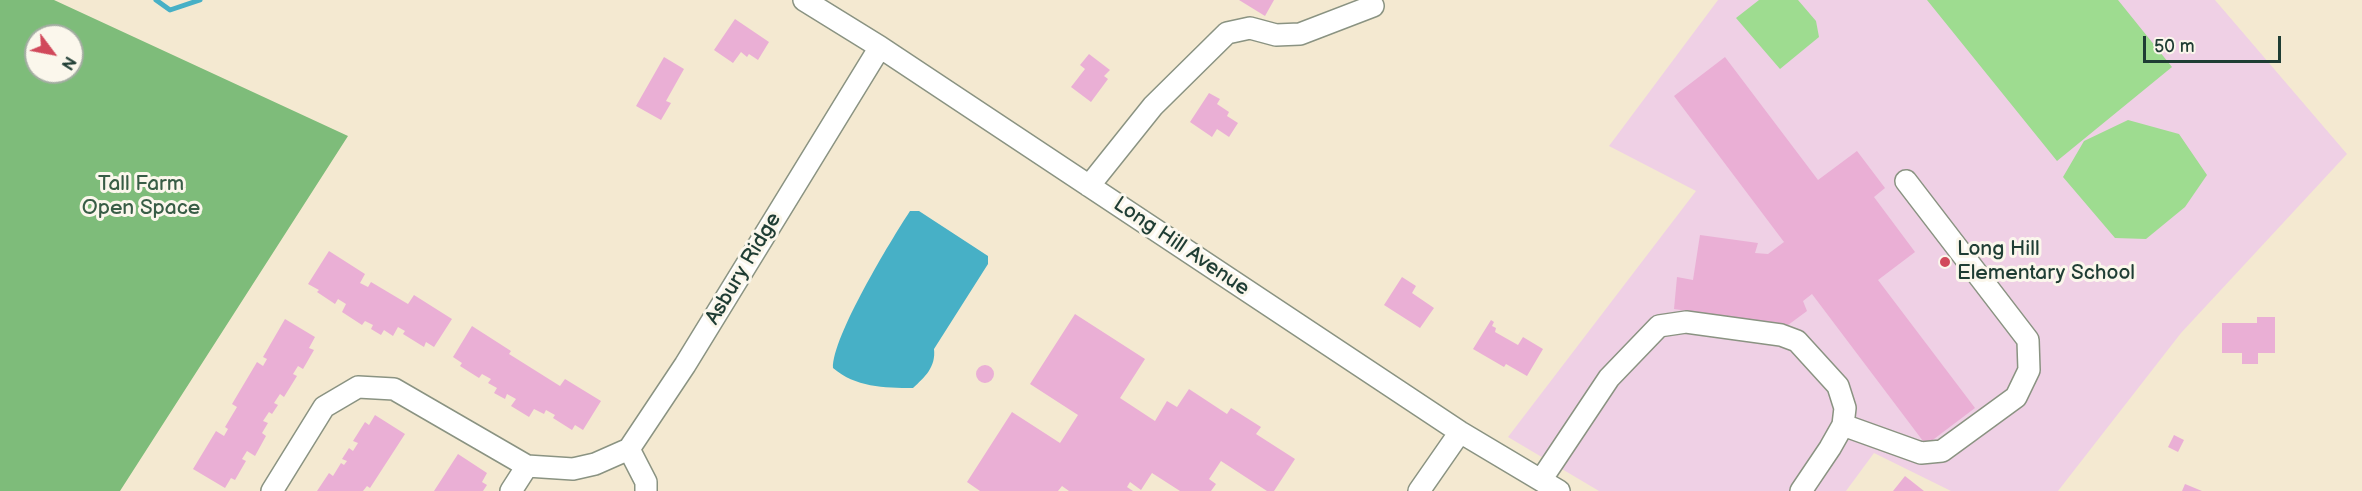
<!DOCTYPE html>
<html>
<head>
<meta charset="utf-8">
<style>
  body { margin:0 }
  #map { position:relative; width:2362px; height:491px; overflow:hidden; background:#f4e9d1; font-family:"Balsamiq Sans",sans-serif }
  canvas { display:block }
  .north { position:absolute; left:24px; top:24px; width:60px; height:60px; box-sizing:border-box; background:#fbf7ec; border:2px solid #a3ada2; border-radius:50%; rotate:122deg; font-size:16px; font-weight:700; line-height:24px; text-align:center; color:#1f3d34 }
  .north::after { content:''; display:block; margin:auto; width:21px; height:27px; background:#d1495b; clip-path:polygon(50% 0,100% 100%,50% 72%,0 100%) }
  .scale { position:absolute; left:2143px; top:36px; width:138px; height:27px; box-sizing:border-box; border:3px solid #1f3d34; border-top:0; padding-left:8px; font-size:18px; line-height:21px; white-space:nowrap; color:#1f3d34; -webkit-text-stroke:4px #fbf7ec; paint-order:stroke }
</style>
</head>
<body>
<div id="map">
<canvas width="2362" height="491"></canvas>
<div class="north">N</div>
<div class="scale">50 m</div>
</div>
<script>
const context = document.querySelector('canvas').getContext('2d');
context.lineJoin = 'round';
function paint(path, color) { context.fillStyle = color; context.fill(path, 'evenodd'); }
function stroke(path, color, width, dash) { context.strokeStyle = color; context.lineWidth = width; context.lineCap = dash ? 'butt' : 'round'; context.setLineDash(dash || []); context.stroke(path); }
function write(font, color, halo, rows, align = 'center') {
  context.font = font + ' "Balsamiq Sans",sans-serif'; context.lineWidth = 6; context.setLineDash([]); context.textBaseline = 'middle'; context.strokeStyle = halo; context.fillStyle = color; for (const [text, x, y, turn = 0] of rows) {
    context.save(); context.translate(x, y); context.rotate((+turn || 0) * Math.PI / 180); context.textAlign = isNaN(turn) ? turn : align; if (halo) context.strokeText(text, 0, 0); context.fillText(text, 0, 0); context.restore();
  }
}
const built = new Path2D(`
  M1718,0h497l132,154 -166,179 -123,158h-107l-77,-38 -28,38h-247l-91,-54 188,-246 -87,-45z`);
const green = new Path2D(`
  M1759,0h39l18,21 3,16 -39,32 -44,-51z
  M1927,0h191l54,67 -115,94z
  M2128,120l51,14 28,41 -22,32 -39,32 -31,-1 -52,-61 21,-36z`);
const forest = new Path2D(`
  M0,0h54l294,136 -228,355h-120zM36,36h36v36h-36z`);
const water = new Path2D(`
  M910,211h9l69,45v8l-54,85c2,18 -9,28 -21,39 -29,0 -58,-1 -80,-20 -1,-31 58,-128 77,-157z`);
const stream = new Path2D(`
  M156,0l14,10 30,-10`);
const building = new Path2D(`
  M1239,0h35l-9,16z
  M735,19l34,23 -11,18 -9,-6 -2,3 -6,-5 -8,11 -19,-13z
  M1089,54l21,16 -6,6 4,3 -17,23 -20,-15 14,-18 -5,-4z
  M664,57l20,12 -18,32 5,2 -10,17 -25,-14z
  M1725,57l93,123 39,-29 28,37 -11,9 41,55 -37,28 97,128 -49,37 -114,-151 -9,7 4,10 -19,14 -114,-16 3,-32 16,3 7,-45 58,8 -3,10 13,1 16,-12 -110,-146z
  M1209,93l11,6 -3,5 12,8 -2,4 11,7 -9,14 -12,-8 -5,8 -22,-15z
  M329,251l36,23 -5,9 8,4 3,-5 37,22 6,-9 38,24 -18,28 -8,-5 -2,5 -21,-13 2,-3 -7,-4 -5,9 -9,-6 -3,5 -10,-6 2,-4 -8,-4 -3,4 -20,-13 4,-8 -8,-5 -3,5 -18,-12 2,-2 -11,-6z
  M1402,277l14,9 -4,7 22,15 -14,20 -36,-23z
  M1075,314l70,45 -25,39 35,23 12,-20 10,6 12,-18 38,25 4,-6 30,19 -5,7 39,25 -21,32h-7l-46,-30 -12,18 7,5 -5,7h-31l-28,-18 -11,17 -11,-8 -3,5 6,4h-64l-7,-5 -4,5h-78l-13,-9 45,-70 48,31 18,-28 -48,-31z
  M2257,317h18v36h-17v11h-16v-11h-20v-30h35z
  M285,319l30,18 -6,11 5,2 -11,19 -5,-3 -5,8 4,2 -13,21 -4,-3 -6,9 4,2 -6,9 -3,-2 -6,9 5,2 -6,10 4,3 -11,20 -8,-5 -5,8 4,2 -11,19 -4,-2 -6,10 -32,-19 23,-38 8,5 4,-7 -3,-2 12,-20 -5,-3 25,-42 6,4 4,-7 -4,-2z
  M1491,320l3,2 -2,4 4,2 -1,4 23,13 5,-8 20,12 -16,27 -21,-12 -2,3 -31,-18z
  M472,326l39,25 -2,3 51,32 5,-7 36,22 -18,29 -8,-5 -3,5 -19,-12 2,-3 -9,-5 -2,4 -10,-5 -5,8 -18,-11 5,-7 -9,-5 -2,5 -11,-6 3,-5 -9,-5 3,-4 -9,-5 -3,4 -19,-12 2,-3 -9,-6z
  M976 374a9 9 0 1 1 18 0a9 9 0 1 1-18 0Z
  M375,415l30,19 -35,54 -3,-2 -4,5h-46l12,-18 4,3 8,-13 3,2 3,-4 -5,-2 7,-11 4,3 5,-8 -5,-2 12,-19 4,3z
  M2174,435l10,5 -6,12 -10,-5z
  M458,454l29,19 -5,9 5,3 -4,6h-49z
  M1905,476l19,15h-31z
  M2185,484l17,7h-20z`);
const minor = new Path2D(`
  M804,0l76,47 580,385 99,59
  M1089,186l64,-80 74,-73 23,-5 26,7 24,-1 73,-28
  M1843,425l78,28 21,-2 74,-54 13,-27 -1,-30 -122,-159
  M1541,480l68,-102 50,-52 27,-4 95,13 16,6 41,45 7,22 -2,17 -13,23 -29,43
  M272,491l52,-84 34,-20 36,2 133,77 46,3 22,-5 34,-15
  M511,491l16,-25
  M646,491v-9l-17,-33 56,-84 195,-318
  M1419,491l41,-59`);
const markers = [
  [1945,262,6,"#d1495b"]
];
const parkNames = [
  ["Tall Farm",141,185],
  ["Open Space",141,209]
];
const streetNames = [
  ["Long Hill Avenue",1181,247,34],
  ["Asbury Ridge",744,269,-59]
];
const poiNames = [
  ["Long Hill",1957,250],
  ["Elementary School",1957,274]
];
paint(built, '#efd0e5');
paint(green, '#9edc90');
paint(forest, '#7ebc7a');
paint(water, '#47b0c6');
stroke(stream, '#47b0c6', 5);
paint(building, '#eaafd5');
stroke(minor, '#8a9382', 24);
stroke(minor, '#fff', 21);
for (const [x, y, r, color] of markers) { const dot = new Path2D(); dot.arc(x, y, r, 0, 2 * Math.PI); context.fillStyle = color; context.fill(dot); stroke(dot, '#fbf7ec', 2); }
write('21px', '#385d46', '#fbf7ec', parkNames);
write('21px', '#1f3d34', '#fbf7ec', streetNames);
write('21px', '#1f3d34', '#fbf7ec', poiNames, 'left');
</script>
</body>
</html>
